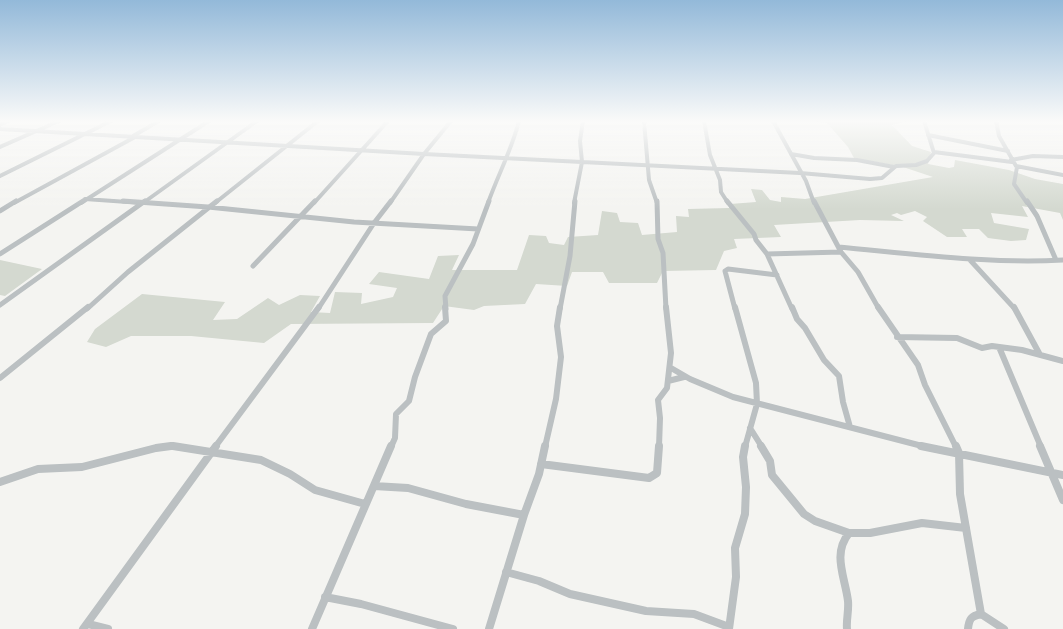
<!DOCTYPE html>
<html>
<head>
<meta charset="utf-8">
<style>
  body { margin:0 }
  canvas { display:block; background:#f4f4f1 }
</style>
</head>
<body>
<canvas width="1063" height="629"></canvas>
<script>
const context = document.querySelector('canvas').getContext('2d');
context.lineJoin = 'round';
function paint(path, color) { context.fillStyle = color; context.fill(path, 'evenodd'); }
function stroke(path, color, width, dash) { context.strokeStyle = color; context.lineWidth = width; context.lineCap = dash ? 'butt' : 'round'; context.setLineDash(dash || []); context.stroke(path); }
const green = new Path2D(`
  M815,121h92l-15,4 20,21 19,6 -3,12 21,4 5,-1 1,-7 54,10 26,9 28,5v36l-3,-7 -38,-7 6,11 -37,-4 3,10 35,6 -3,11 -15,1 -23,-3 -9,-9h-17l5,8h-20l-24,-16 4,-4 -12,-6 -14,4 -4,-2 -6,2 13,6 -44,-1 -86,5 7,12 -47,2 3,9 -13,3 -8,19 -53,1 -6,12h-48l-6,-11h-31l-5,14 -31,-2 -11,20 -41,2 -10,4 -30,-4 -11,17 -142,1 -27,19 -73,-7h-60l-25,11 -19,-5 8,-13 47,-35 83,8 -12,18 24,-1 31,-21 11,7 21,-10 20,1 -9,16 19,1 5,-21 27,1 -1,11 32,-7 4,-9 -28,-4 10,-12 50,7 9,-23 21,-1 -7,15h65l12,-35 17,1 3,7 15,2 4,-8 30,-2 4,-24 15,2 3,9 18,1 4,12 35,-3 -1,-16 13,1 -1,-8 41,-1 1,-4 26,-2 -5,-13 11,1 8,10 11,2v-5l24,2 128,-22 -30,-10 -49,-9 -6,-11 -21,-24z
  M0,260l42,9 -37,27 -5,-1z`);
const streetFar3 = new Path2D(`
  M644,121l5,59 8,23
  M704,121l6,34 10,25 1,12 7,11
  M773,121l33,60 8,22
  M996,121l3,15 17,30 47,9
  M0,125l8,-4
  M0,129l424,25 376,19 70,6 12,-1 14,-12 20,-1 11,-4 7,-8 -10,-32
  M928,135l80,16
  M133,136l26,-15
  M0,147l59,-26
  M934,152l78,10
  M791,154l23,4 43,2 37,7
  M1011,160l22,-4 30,1
  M1017,167l-3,17 13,19
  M0,176l111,-55
  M85,199l57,4
  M14,203l121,-66
  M81,203l128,-82
  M143,203l114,-82
  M215,203l103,-82
  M314,203l74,-82
  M390,203l34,-49 27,-33
  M488,203c10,-28 24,-54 31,-82
  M574,203l8,-41 -2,-21 3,-20`);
const streetFar2 = new Path2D(`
  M123,201l85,6 146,15 124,7
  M657,201l1,38 5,14 3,56
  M727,201l27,33 2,6 11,14 25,55
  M814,201l27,51 17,20 21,37
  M1027,201l10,15 19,44
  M0,211l16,-10
  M839,247c75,7 149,17 224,13
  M0,254l83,-53
  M767,254l74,-2
  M970,260l45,49
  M253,266l62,-65
  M0,305l145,-104
  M87,309l41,-37 89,-71
  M318,309l56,-86 17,-22
  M446,309l-1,-13 28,-52 16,-43
  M560,309l10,-53 5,-55
  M735,309l-10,-38 3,-2 49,6`);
const streetFar1 = new Path2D(`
  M735,307l21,76 1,21 -12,43
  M792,307l5,12 8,9 19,32 15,16 4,26 7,25
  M878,307l40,58 7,20 31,62
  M1014,307l25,46
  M897,337l60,1 25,10 10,-2 30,4 41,11
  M999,347l42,100
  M671,368l19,11 43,18 193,50
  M0,378l88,-71
  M668,381l16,-4
  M750,428l12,19
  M161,447h20
  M215,447l104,-140
  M391,447l4,-9 1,-24 13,-13 6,-24 16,-43 15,-13 -1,-14
  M545,447l11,-48 5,-42 -4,-31 3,-19
  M659,447l1,-29 -2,-18 9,-12 4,-35 -5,-46`);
const street = new Path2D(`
  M173,446l88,14 29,14 25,16 50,14
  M761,446l9,15 2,14 32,39 11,7 34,12
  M921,446l142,29
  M956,446l3,7 1,41 21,120 23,15
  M1040,446l23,54
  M541,464l108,14 8,-5 2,-27
  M0,482l38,-13 44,-2 74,-19 15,-2
  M374,486l34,2 58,16 58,11
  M506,572l33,9 31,13 76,17 48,3 35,13
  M325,597l36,7 92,25
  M88,624l20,5
  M83,629l133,-183
  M312,629l79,-183
  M489,629l35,-114 15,-41 6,-28
  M729,629l7,-52 -1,-29 10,-34 1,-27 -3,-30 2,-11
  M847,629c-1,-9 2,-18 1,-28 -3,-24 -16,-47 1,-68h21l52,-10 44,5
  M968,629c1,-10 3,-13 13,-15`);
paint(green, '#d4d9d0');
stroke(streetFar3, '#bbc0c2', 4);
stroke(streetFar2, '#bbc0c2', 5);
stroke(streetFar1, '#bbc0c2', 6);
stroke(street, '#bbc0c2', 8);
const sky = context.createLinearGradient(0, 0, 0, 209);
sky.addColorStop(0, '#93b9d9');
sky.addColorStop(0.58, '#fafaf9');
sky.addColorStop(1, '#fafaf900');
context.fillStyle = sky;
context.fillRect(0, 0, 1063, 209);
</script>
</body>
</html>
